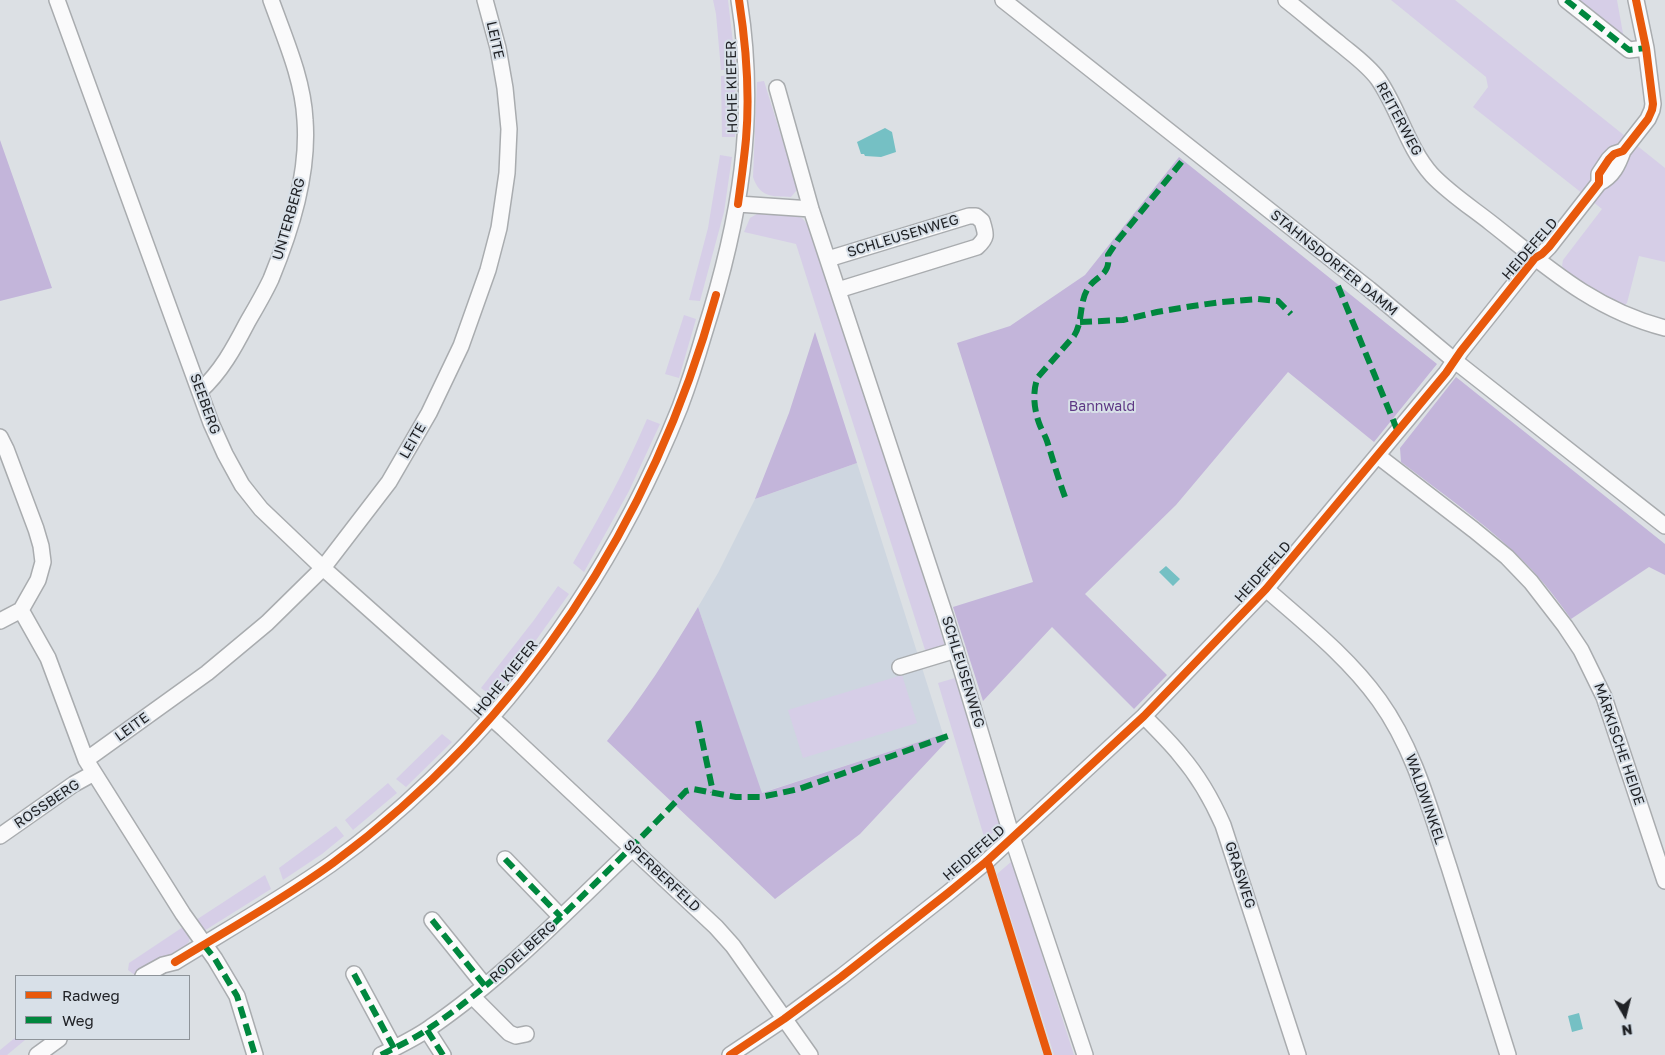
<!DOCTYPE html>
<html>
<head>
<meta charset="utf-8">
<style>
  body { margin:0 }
  #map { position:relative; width:1665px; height:1055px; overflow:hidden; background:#dce0e4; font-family:"Golos Text",sans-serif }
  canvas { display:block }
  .legend { position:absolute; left:15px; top:975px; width:175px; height:65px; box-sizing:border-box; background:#d8e0e8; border:1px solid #8e949a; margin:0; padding:6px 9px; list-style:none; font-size:15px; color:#202226 }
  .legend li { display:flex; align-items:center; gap:10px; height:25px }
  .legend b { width:25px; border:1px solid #8e949a }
  .north { position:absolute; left:1600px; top:990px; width:50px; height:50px; -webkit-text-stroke:4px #d8e0e8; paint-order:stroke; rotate:172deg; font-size:14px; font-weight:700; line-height:20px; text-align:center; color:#202226 }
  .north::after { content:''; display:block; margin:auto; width:18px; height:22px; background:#202226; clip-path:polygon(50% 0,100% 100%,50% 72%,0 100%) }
</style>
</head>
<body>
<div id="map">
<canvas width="1665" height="1055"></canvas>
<ul class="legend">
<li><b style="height:6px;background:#e8590c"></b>Radweg</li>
<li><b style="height:6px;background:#00873e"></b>Weg</li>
</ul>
<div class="north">N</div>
</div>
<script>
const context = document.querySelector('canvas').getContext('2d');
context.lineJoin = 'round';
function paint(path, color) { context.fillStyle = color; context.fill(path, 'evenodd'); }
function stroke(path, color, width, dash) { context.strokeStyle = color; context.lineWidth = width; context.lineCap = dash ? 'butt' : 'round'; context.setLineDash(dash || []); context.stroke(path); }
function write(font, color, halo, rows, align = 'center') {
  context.font = font + ' "Golos Text",sans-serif'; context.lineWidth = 4; context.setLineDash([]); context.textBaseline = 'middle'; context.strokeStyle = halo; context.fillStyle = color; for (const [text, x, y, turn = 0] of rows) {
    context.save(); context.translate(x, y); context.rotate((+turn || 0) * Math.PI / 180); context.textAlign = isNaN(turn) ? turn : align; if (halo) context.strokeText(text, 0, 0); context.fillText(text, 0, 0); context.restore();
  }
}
const built = new Path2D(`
  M857,463l86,271 -182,59 -63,-186 20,-34 37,-74z`);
const green = new Path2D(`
  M713,0h15l8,69 -15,1 -5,-56z
  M1391,0h64l210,168v94l-26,-6 -12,47 -3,3c-17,-8 -51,-24 -62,-40l1,-6 39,-51 -129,-102 15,-20 -2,-10z
  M1575,0h42l7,39z
  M735,75l1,38 -1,24h-13l-1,-61z
  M764,81l33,106 -1,4 -5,6c-19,-1 -31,1 -38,-20l4,-95z
  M720,155l12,2 -8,55 -24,89 -11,-1 19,-72z
  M757,214l39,1 7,4 12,16 130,411 -19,7 -130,-409 -52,-12 6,-14z
  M684,315l12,4 -17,59 -14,-4z
  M647,419l13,5 -31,67 -45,81 -11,-9c27,-47 53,-94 74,-144z
  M558,586l11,8 -50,70 -26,33 -12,-9 53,-68z
  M902,675l15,48 -114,35 -15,-48z
  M955,678l45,148 -15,14 -47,-157z
  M442,734l10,8 -46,45 -10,-8z
  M388,783l9,10 -44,37 -8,-10z
  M336,826l8,10 -22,18 -39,26 -4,-12z
  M1012,861l62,194h-20l-57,-181z
  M265,875l6,14 -67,42 -8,-11z
  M183,927l7,10 -1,5 -4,4 -49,30 -8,-6 1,-7z
  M16,1037v2h8l1,1 -18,15h-7v-5z`);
const forest = new Path2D(`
  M0,140l52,148 -52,13z
  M1179,157l258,207 -63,78 -86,-70 -112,133 -91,89 82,81 -33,34 -82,-82 -69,74 -30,-94 80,-25 -76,-239 53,-17 75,-51z
  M815,332l42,131 -102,36 34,-86z
  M1456,377l209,167v31l-16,-8 -78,52c-17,-24 -35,-47 -57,-67 -35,-33 -75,-61 -113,-90l-1,-14z
  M698,607l64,186 181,-59 3,8 -86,92 -85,65 -168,-158c34,-42 63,-87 91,-134z`);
const water = new Path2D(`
  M885,128l7,4 4,20 -15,5 -16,-1 -1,-2h-3l-4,-12z
  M1166,566l14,13 -7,7 -14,-14z
  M1579,1013l4,16 -11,3 -4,-16z`);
const minor = new Path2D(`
  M57,0l154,423 14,31 17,31 19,24 62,59 181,161 212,198 17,19 77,109
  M1003,0l366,289 86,72 210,165
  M1286,0c18,14 35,29 53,43 13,11 29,22 39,36 21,30 29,68 54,96 17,18 40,33 59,48 56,44 103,87 174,105
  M1566,0l63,50 17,-2
  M777,88l34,121 134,406 67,222 73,218
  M1599,183c14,-7 19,-18 24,-32
  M738,204l73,5
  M828,259l141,-43h7l6,5c4,13 6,16 -5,26l-139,43
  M200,391c21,-19 34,-43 47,-68 8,-14 17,-29 24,-44 20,-49 38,-105 34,-159 -2,-41 -20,-81 -34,-120
  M0,437l6,12 30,80 5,17 2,16 -5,18 -17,30 -21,11
  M1378,456l96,74 33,27 24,25 34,44 16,24 23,47 61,184
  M1266,589c40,35 82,68 113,111 36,50 51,110 70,167 20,63 39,125 59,188
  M21,610l27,48 38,102 97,154 32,45 22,37 18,59
  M900,667l56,-17
  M1144,716c12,13 26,26 37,40 18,21 31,44 42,69l75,230
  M86,760l121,-87 60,-50 56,-55 66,-86 40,-69 32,-67 27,-76 11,-42 8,-55 2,-44 -4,-41 -7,-40 -13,-48
  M0,836l74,-52 20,-11
  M505,859l56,58
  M432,920l53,66
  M354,974l40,74
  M143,976l20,-11 12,-3c52,-32 106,-63 156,-98 35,-25 69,-54 100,-84 109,-104 193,-233 249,-373 9,-24 17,-49 24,-73 36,-113 54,-216 35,-334
  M473,997l36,36 7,3 10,-2
  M427,1030l16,25
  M37,1055l22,-16
  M381,1055c17,-9 35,-17 50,-28 74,-51 137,-117 202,-179
  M730,1055l54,-36 57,-42 107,-84 39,-32 157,-145 122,-127 180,-216 15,-22 74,-93 7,-4 7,-7 50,-64v-9l10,-15 5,-5 9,-3 25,-32 4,-9 1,-6 -7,-56 -10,-48`);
const quiet = new Path2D(`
  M1566,0l63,50 17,-2
  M1338,286l60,146
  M1080,322l43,-2 34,-8 36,-6 28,-4 37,-3 20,2 13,13
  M1065,497c-7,-19 -12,-37 -18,-56 -2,-6 -6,-12 -8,-18 -5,-14 -7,-32 -1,-46l36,-41c9,-14 5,-32 13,-46 8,-15 24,-13 21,-35l10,-15 66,-81
  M698,721l15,71
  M505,859l56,58
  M432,920l53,66
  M204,945l11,14 22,37 18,59
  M354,974l40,74
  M427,1030l16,25
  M381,1055c17,-9 35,-17 50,-28 49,-33 92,-73 134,-114 41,-40 81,-80 121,-122l7,-2 43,8h25l38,-8 149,-53`);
const cycleway = new Path2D(`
  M738,204c3,-22 6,-44 8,-65 4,-46 0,-94 -7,-139
  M987,861l3,7 58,187
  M175,962c53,-32 108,-63 158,-99 190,-141 320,-340 383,-568
  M730,1055l54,-36 57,-42 107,-84 39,-32 157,-145 122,-127 180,-216 15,-22 74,-93 7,-4 7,-7 50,-64v-9l10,-15 5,-5 9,-3 25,-32 4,-9 1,-6 -7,-56 -10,-48`);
const streetNames = [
  ["LEITE",495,40,77],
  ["HOHE KIEFER",732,87,-91],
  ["REITERWEG",1399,119,62],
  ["UNTERBERG",289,219,-74],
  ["SCHLEUSENWEG",903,236,-17],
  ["HEIDEFELD",1530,249,-49],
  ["STAHNSDORFER DAMM",1334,263,39],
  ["SEEBERG",205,404,70],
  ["LEITE",413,441,-60],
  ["HEIDEFELD",1263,572,-48],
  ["SCHLEUSENWEG",963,672,73],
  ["HOHE KIEFER",506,678,-51],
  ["LEITE",132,727,-36],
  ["MÄRKISCHE HEIDE",1619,744,71],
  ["WALDWINKEL",1425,799,71],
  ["ROSSBERG",47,804,-34],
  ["HEIDEFELD",974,853,-41],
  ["GRASWEG",1240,875,72],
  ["SPERBERFELD",662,876,43],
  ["RODELBERG",523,952,-42]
];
const parkNames = [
  ["Bannwald",1102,407]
];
paint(built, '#ced6e0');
paint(green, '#d6cee7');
paint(forest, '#c3b5da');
paint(water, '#75c0c4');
stroke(minor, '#a9acaf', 18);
stroke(minor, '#fafafb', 15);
stroke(quiet, '#00873e', 6, [12, 6]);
stroke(cycleway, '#e8590c', 8);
write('14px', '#202226', '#d8e0e8', streetNames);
write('14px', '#5e3885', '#d8e0e8', parkNames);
</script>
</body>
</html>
